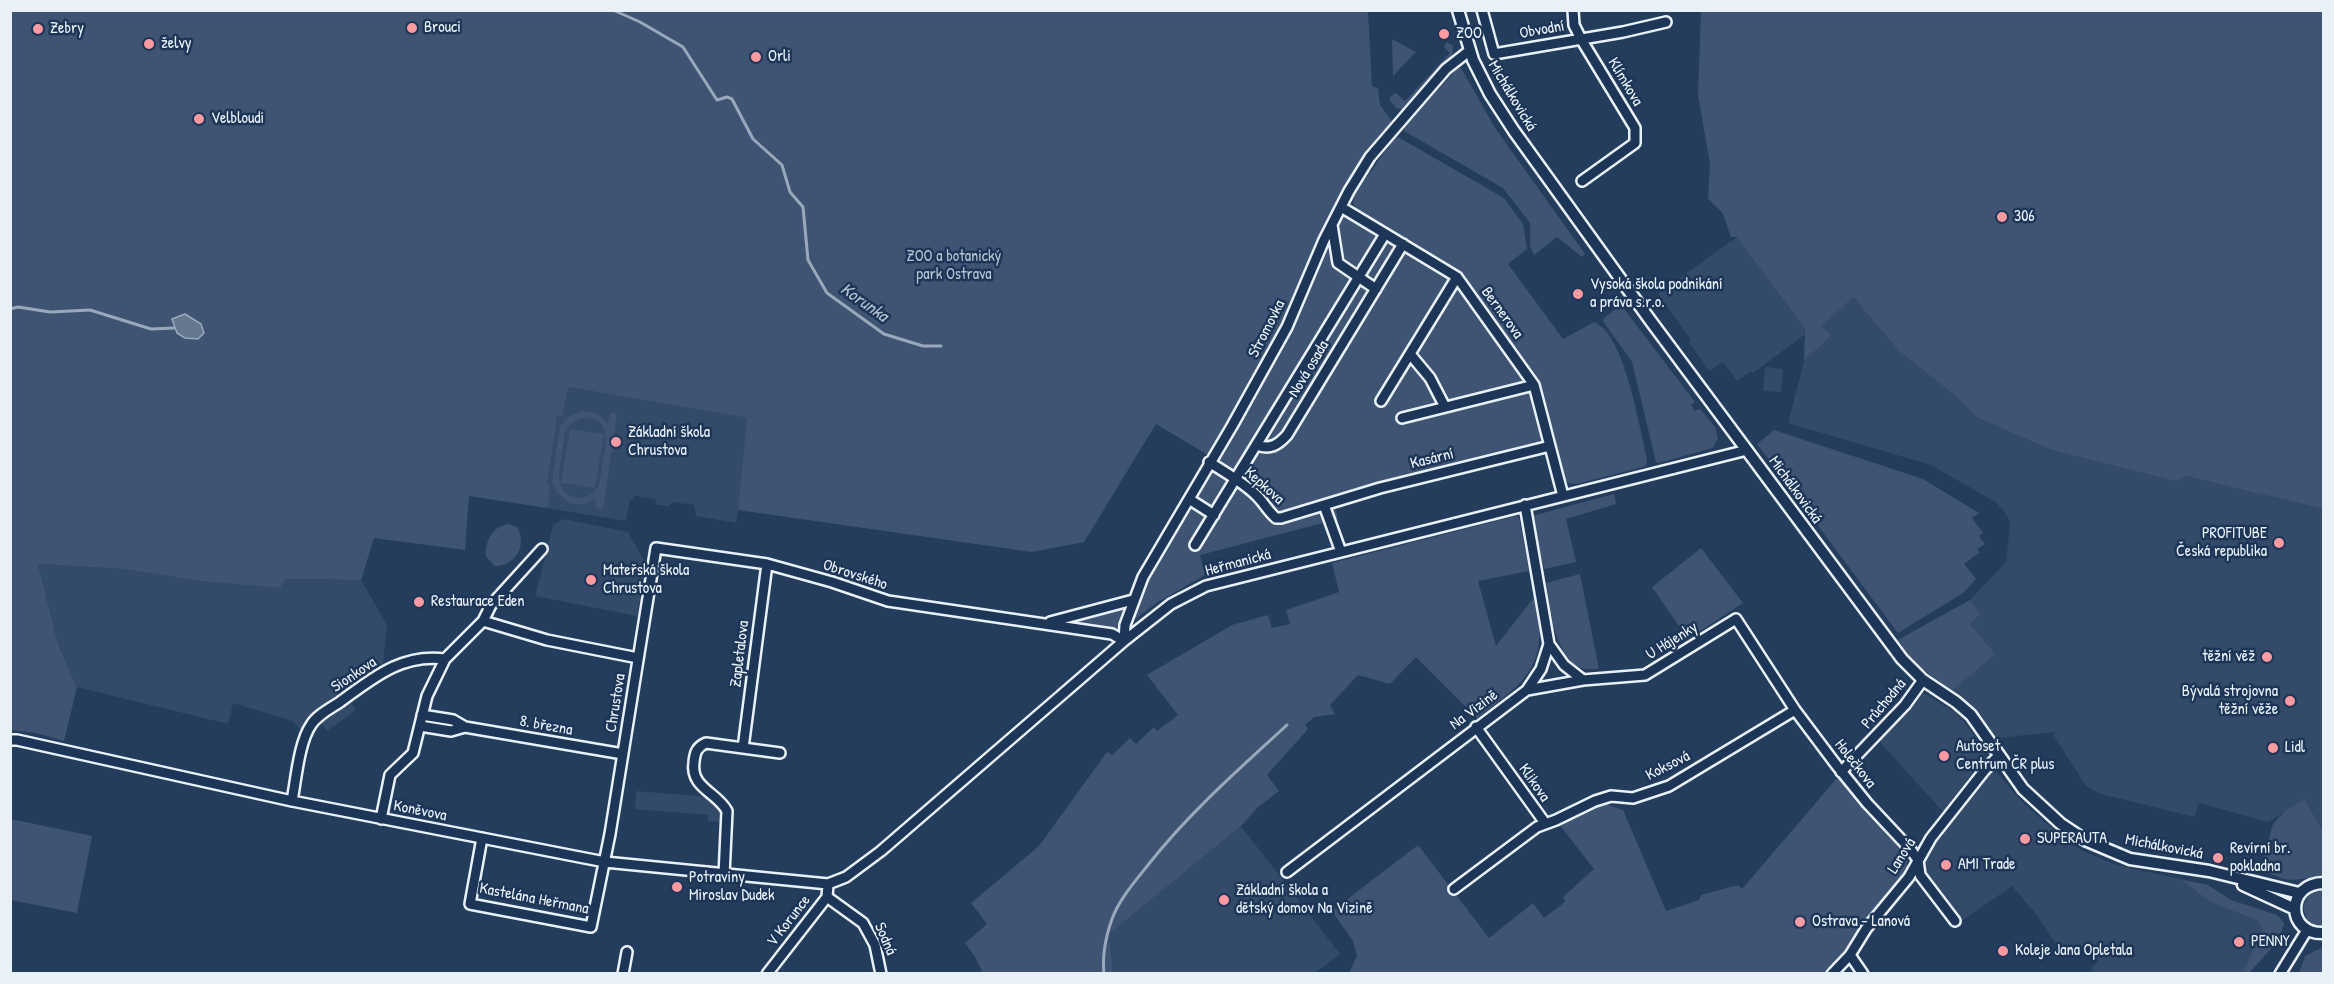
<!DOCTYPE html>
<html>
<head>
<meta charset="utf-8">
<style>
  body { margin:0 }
  #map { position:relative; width:2334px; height:984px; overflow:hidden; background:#253d5d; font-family:"Patrick Hand",sans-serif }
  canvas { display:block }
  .frame { position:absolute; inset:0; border:12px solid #e8f1f8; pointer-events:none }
</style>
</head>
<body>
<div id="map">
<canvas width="2334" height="984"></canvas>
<div class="frame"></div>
</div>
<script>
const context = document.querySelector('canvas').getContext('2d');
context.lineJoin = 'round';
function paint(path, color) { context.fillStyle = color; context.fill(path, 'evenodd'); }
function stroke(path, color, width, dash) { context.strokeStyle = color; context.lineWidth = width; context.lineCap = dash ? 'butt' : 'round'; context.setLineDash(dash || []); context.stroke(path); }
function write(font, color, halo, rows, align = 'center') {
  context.font = font + ' "Patrick Hand",sans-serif'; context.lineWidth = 5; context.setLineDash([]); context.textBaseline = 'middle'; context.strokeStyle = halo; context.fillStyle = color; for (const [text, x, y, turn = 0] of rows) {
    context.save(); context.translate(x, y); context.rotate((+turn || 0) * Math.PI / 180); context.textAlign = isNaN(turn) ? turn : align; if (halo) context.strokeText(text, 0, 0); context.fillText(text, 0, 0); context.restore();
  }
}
const built = new Path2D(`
  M1737,237l68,92 -1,6 -51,38 -2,-2 -14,10 -14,-19 -14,9 -20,-29 2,-2 -33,-46z
  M1853,297l46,54 59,47 18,19 73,32 137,27 137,33v322l-19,-31 -36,22 -69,-19 -5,14 -93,-23 -15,-8 -32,-50 2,-4 -59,6 -20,-28 -25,-19 42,-37 -24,-30 11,-10 -11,-14 36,-38 4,-37 -2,-8 -11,-14 -66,-38 -143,-42 16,-62 28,-26 -11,-8 23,-25z
  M1765,367l18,2 -2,23 -18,-1z
  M498,375l250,43 -4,48 -8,57 -40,-7 -2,-11 -22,-3 -3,4 -12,-1 -2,-6 -21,-3 -1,4h-3l-4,21 -149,-24z
  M564,519l64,13 18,32 -9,52 -102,-20 18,-71z
  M38,564l86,5 74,12 81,7 6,-9 76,1 26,45 -4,38 -14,11 6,12 -24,17 5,7 -29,21 -5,-7 -3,2 -8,-10 -8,17 -10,-12 -60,-18 -5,21 -151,-37 -19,-43z
  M1922,692l31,19 13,13 18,25 -1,9 -40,54 -65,-72z
  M1994,769l27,32 37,33 23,16 35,15 64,14 30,23 46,18 17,25 -24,28h-156l-2,-4 7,-9 -3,-4 -12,-5 -25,-4 -22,-33 -24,-28 -53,37 -29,-38 -6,-14 -1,-11 16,-26z
  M636,791l86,7 -2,24 -12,-1v-6l-73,-6z
  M1241,826l99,128 -25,19h-202l-4,-39z`);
const green = new Path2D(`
  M10,11h1358l4,75 6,2 2,17 12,16 -2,5 -26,31 -43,74 -37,91 -76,133 -52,-31 -72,118 -52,10 -294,-42 9,-92 -179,-31 -6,30 -5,-1 -10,68 3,1 -2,23 -79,-12 -4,54 -91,-12 -13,42 -76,-1 -5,9 -82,-7 -74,-12 -86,-5 20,80 19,43 -13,54 -28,-8 -25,-3z
  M1701,11h622v498l-137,-33 -10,5 -127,-32 -73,-32 -18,-19 -59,-47 -46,-54 -32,30 11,8 -28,26 1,-32 -68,-92h-6l-8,-23 -15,-16 2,-34 -12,-69z
  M1392,39l24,13 -23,24z
  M1447,42l6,4 -1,11 -49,53 -7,-2 -6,-7v-4l6,-4 9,8 45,-48 -6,-6z
  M1461,68l34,60 90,126 -3,3 -25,-20 -23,18 -4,-9v-23l-27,-35 -99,-57v-4l53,-58z
  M1398,137l106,61 19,26 4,25 -19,15 55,75 31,-17c31,12 45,105 53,136l-1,7 -3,2 -67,17 -8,-1 -3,-4 -24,-95 -81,-112 -105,-63 -2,-7 1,-7 40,-56z
  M1343,217h4l104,62 69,95 11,19 11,50 -209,56 5,20 -138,36 5,20 -47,27 -28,21 9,-31 86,-148 98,-194z
  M1621,305l74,97 -4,3 4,6 5,-2 15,18 3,11 -5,10 -54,15 -3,-1 -24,-100 -29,-41 1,-3z
  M585,411l13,3 10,9 2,-10 7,1 -14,96 -8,-2 1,-9 -13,6 -13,-2 -13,-10 -5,-11 8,-56 11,-11zM583,418c31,-1 22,29 19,48 -1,7 -1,17 -6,23 -4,6 -10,8 -17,9 -26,-4 -20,-27 -17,-46 2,-8 1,-17 5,-23 4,-6 9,-9 16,-11z
  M570,429l34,5 -9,54 -34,-5z
  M1774,430l149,49 56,34 -7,5 11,15 -4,3 6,8 -8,5 3,3 -16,12 12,15 -13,14 -65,40 -141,-189z
  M1614,494l2,10 -50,15 10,43 -32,7 -12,-53z
  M1516,516l3,2 10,53 -51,10 18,65 39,-50c14,70 -6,83 -58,122l-61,-61 -26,27 -32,-9 -28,30 5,9 -21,3 -9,8 3,4 -41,46 12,16 -22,17 -16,18 -132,108 4,39h-130l-8,-16 -10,-14 22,-19 -16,-21 68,-57 68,-94 5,3 18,-17 6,6 18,-17 3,4 21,-16 -31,-40 85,-50 36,-10 4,13 18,-4 -4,-14 53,-18 -7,-29z
  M509,524l8,3c11,18 -2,40 -23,39l-8,-10c-1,-16 7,-30 23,-32z
  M1701,548l42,55 -55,36 -36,-52z
  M1580,574l19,95c-6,0 -13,1 -18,-1 -28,-13 -30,-59 -35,-85z
  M1970,600l11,14 -11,10 25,30 -43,37 -35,-26 -21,-24z
  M1121,608l2,2 -5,17 -7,4 -45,-8z
  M1838,777l69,76v18l-79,102h-479l8,-17 -4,-15 -21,-30 86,-66 71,93 44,-35 11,15 21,-16 -2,-5 31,-28 -35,-45 43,-21 21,7 43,101 33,-11 2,-5 37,-10 4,4z
  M2304,799l19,32v45l-29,4 -10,-1 -24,-9 13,-46 12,-13z
  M11,819l81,17 -15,77 -66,-13z
  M2180,879l28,6 23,15 46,15 7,8c-3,20 -23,36 -35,50h-9l4,-3 19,-40 -7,-10 -46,-18z
  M2323,890v36l-9,-1 -7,-5 -4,-14 7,-13z
  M2323,947v25l-2,1h-22l6,-17z`);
const water = new Path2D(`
  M185,314l16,10 3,9 -6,6 -13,-1 -8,-5 -5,-14z`);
const stream = new Path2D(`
  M613,10l27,12 43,25 34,53 10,-3 5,2 21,40 29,26 8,27 13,15 5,53 19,33 57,41 39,12h18
  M10,309l8,-2 32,5 40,-2 61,19 23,-1
  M1104,974c-2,-18 2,-38 8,-55 7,-19 23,-38 36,-54 41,-52 90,-95 139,-140`);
const minor = new Path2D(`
  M1482,10l12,44 129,-22 43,-10
  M1573,10l1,15 7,14 54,89v15l-53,38
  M1341,207l116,70 77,108 29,111
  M1332,225l6,38 38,26
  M1410,354l20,24 15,29
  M1381,401l76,-124
  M1402,418l132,-33
  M1257,445c13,5 21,0 30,-10l116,-191
  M1209,462c17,11 34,20 48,34 7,7 11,15 19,22h5l99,-30 170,-42
  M1189,499l25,16
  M1324,505l17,47
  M1195,545l190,-311
  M483,621l64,19 91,18
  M1050,622l83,-22
  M1549,644l15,21 19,15 62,-5 91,-56 59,91 42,56 30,37 44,47 7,10 2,15 35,46
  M1527,690l56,-10
  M422,715l31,5 12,7 158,27
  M420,726l31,5 14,-4
  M1476,727l69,96
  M10,740h7l275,61 313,61 223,22 18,-7 35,-26 243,-210 47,-37 35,-18 541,-136
  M743,748l24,-184
  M1841,772l64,-67 18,-25
  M292,801c4,-21 7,-59 19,-76 6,-10 20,-17 29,-23 33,-24 62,-49 105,-43
  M381,819l9,-44 23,-22 14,-57 18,-37 38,-38 8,-16 51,-56
  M482,838l-12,66 121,23 19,-93 46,-286 111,16 65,18 56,19 224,33 12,7 1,-16 18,-48 89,-151 55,-99 37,-87 25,-49 21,-34 76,-88 23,-18
  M1287,872l240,-182 14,-21 8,-25 -24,-139
  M724,875l3,-64c-10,-19 -37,-23 -33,-49 1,-10 3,-15 12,-19l74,10
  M1454,889l83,-62 19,-7 39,-19 16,-5 22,2 36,-12 126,-76
  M827,897l36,26 12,22 6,29
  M1850,955l13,19
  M623,974l4,-22
  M767,974l60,-77 1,-13
  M1832,974l18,-19 16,-26 43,-52 22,-39 53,-67 15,-16
  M2280,974l27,-44`);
const tertiary = new Path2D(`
  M1458,10l15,50 17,34 24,37 136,189 252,339 21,21 33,22 15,13 52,74 38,35 24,16 45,19 79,12 90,22
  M2324,883c-39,0 -38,52 0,50
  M2243,885l52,24`);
const markers = [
  [412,28,6,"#ff9aa2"],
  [38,29,6,"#ff9aa2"],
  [1444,34,6,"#ff9aa2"],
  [149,44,6,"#ff9aa2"],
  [756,57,6,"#ff9aa2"],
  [199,119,6,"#ff9aa2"],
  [2002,217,6,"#ff9aa2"],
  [1578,294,6,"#ff9aa2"],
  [616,442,6,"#ff9aa2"],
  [2279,543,6,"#ff9aa2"],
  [591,580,6,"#ff9aa2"],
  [419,602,6,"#ff9aa2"],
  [2267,657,6,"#ff9aa2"],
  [2290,701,6,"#ff9aa2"],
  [2273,748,6,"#ff9aa2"],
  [1944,756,6,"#ff9aa2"],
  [2025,839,6,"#ff9aa2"],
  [2218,858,6,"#ff9aa2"],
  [1946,865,6,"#ff9aa2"],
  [677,887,6,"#ff9aa2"],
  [1224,900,6,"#ff9aa2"],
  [1800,922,6,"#ff9aa2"],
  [2239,942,6,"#ff9aa2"],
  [2003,951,6,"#ff9aa2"]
];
const poiNames = [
  ["Brouci",424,28],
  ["Zebry",50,29],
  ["ZOO",1456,34],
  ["želvy",161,44],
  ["Orli",768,57],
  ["Velbloudi",211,119],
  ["306",2014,217],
  ["Vysoká škola podnikání",1590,285],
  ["a práva s.r.o.",1590,303],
  ["Základní škola",628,433],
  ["Chrustova",628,451],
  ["PROFITUBE",2267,534,"right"],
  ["Česká republika",2267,552,"right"],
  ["Mateřská škola",603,571],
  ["Chrustova",603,589],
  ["Restaurace Eden",431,602],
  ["těžní věž",2255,657,"right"],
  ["Bývalá strojovna",2278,692,"right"],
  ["těžní věže",2278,710,"right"],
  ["Autoset",1956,747],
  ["Centrum ČR plus",1956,765],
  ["Lidl",2285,748],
  ["SUPERAUTA",2037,839],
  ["Revírní br.",2230,849],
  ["pokladna",2230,867],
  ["AMI Trade",1958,865],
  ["Potraviny",689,878],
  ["Miroslav Dudek",689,896],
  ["Základní škola a",1236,891],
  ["dětský domov Na Vizině",1236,909],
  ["Ostrava - Lanová",1812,922],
  ["PENNY",2251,942],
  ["Koleje Jana Opletala",2015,951]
];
const streetNames = [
  ["Obvodní",1542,30,-10],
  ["Klímkova",1625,82,59],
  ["Michálkovická",1512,96,59],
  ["Bernerova",1502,313,54],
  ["Stromovka",1267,329,-63],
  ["Nová osada",1309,369,-59],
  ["Kasární",1432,459,-14],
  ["Kepkova",1264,486,42],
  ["Michálkovická",1795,490,54],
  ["Heřmanická",1238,563,-15],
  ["Obrovského",855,575,18],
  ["U Hájenky",1672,641,-32],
  ["Zapletalova",740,654,-83],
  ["Sionkova",354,675,-34],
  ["Chrustova",616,703,-81],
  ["Průchodná",1884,704,-50],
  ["Na Vizině",1474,710,-37],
  ["8. března",546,726,10],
  ["Holečkova",1855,764,52],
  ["Koksová",1668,766,-27],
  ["Klikova",1534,783,55],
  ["Koněvova",420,811,11],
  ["Michálkovická",2164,847,11],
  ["Lanová",1902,856,-58],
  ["Kastelána Heřmana",534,899,11],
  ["V Korunce",789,921,-52],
  ["Sodná",885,939,67]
];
const parkNames = [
  ["ZOO a botanický",954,257],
  ["park Ostrava",954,275]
];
const waterNames = [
  ["Korunka",864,303,35]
];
paint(built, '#334a68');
paint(green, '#3e5472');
paint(water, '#657890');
stroke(water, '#99a8ba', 1.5);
stroke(stream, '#99a8ba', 3);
stroke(minor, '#e8f1f8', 14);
stroke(tertiary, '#e8f1f8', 15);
stroke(minor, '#1d3557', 9);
stroke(tertiary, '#1d3557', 10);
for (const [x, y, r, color] of markers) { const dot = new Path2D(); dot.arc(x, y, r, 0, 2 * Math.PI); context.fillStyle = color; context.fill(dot); stroke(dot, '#1d3557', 2); }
write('16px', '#e8f1f8', '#1d3557', poiNames, 'left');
write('16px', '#e8f1f8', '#1d3557', streetNames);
write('16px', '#b5c2d0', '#1d3557', parkNames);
write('italic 18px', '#b4c1ce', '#1d3557', waterNames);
</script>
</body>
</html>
